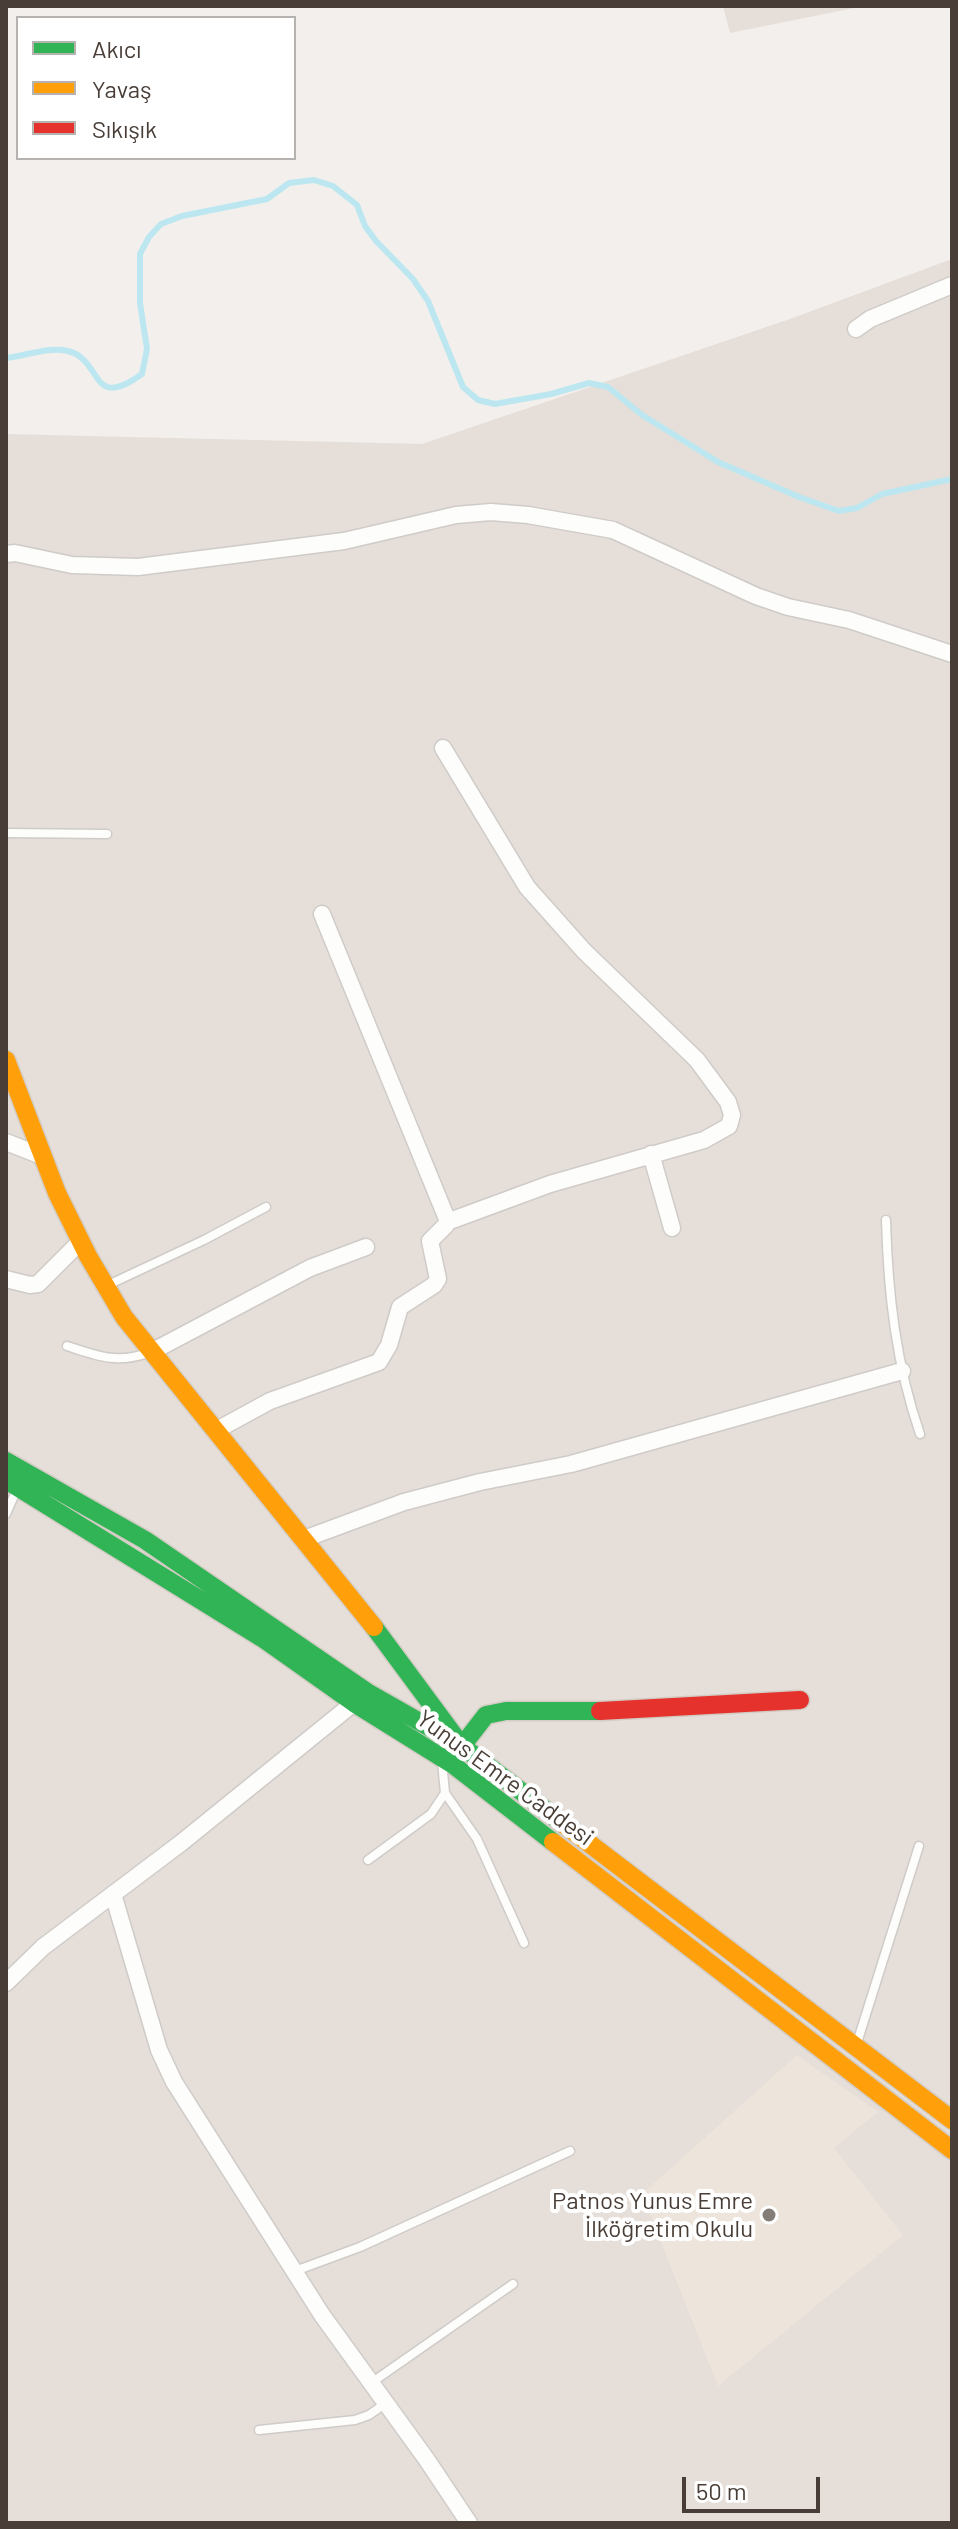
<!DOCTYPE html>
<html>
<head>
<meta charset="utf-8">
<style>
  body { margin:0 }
  #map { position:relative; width:958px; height:2529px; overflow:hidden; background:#f2efec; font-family:Barlow,sans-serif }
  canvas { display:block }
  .frame { position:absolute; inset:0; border:8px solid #493e37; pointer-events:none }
  .legend { position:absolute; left:16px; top:16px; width:280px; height:144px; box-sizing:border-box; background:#fff; border:2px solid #b6b2af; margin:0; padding:10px 14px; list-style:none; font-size:24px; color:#493e37 }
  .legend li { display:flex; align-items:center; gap:16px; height:40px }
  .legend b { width:40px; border:2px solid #b6b2af }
  .scale { position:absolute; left:682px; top:2477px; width:138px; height:36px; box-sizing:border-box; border:4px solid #493e37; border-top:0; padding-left:10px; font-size:24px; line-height:28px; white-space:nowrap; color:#493e37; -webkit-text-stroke:6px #fff; paint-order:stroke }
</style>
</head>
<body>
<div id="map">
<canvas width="958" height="2529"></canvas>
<div class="frame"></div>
<ul class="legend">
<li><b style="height:10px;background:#30b455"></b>Akıcı</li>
<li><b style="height:10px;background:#ff9f0a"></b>Yavaş</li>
<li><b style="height:10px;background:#e5322d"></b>Sıkışık</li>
</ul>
<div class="scale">50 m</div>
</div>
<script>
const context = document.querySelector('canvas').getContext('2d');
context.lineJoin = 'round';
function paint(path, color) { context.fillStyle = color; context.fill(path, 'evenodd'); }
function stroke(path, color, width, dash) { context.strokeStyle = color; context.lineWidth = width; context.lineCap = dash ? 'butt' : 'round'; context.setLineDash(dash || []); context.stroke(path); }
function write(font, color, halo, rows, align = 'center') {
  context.font = font + ' Barlow,sans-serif'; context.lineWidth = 8; context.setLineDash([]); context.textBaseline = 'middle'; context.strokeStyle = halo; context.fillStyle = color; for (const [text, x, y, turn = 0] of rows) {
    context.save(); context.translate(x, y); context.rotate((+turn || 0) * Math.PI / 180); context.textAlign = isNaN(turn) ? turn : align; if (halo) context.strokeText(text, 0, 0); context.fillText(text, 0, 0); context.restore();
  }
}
const residential = new Path2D(`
  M723,6h141l-134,27z
  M952,259v2264h-946v-2089l416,10 365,-124z`);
const education = new Path2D(`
  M797,2055l81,57 -44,36 69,87 -185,151 -76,-192z`);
const stream = new Path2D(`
  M6,358c19,-2 43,-12 62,-7 36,9 21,61 74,23l5,-25 -7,-46v-49l9,-17 12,-13 21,-8 85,-17 22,-16 25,-3 19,6 24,19 8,21 11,15 37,38 15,22 35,86 15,13 17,4 56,-10 38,-11 19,4 34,28 76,47 81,35 40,14 18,-3 25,-14 70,-15`);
const lane = new Path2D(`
  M6,833l101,1
  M886,1220c2,74 10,144 34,214
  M108,1285l96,-45 62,-33
  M67,1346c31,10 49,18 81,7
  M6,1514l11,-25
  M442,1762l3,31 32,46 47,104
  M368,1860l63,-46 14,-21
  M856,2046l63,-200
  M295,2271l65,-24 210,-96
  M371,2383l142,-99
  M259,2430l96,-10 14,-5 17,-12`);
const street = new Path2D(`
  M856,329l14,-10 82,-34
  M6,554l9,-1 57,12 66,2 206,-26 112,-26 35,-3 37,3 85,15 143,66 32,11 61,13 103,34
  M443,748l84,139 57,64 113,109 31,42 4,13 -3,11 -25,14 -154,44 -103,38
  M6,1142l33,13
  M651,1154l21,74
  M6,1279l24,6 8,-1 41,-41
  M153,1351l157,-83 56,-21
  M215,1431l55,-30 109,-39 10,-17 11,-38 34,-22 4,-6 -8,-38 16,-16 1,-6 -125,-305
  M304,1539l100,-37 76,-20 91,-18 331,-93
  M113,1894l46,156 15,32 148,233 105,145 42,63
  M6,1983l37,-36 138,-104 179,-145`);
const fast = new Path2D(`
  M6,1461l139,79 222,152 95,54 103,79
  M6,1480l256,158 92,65 98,61 101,78
  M374,1627l88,119 24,-31 20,-4h94`);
const slow = new Path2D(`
  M6,1060l51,133 31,63 36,61 250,310
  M565,1825l387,295
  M553,1842l399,308`);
const jam = new Path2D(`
  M600,1711l200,-11`);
const markers = [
  [769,2215,8,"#847c76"]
];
const streetNames = [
  ["Yunus Emre Caddesi",505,1778,36]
];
const poiNames = [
  ["Patnos Yunus Emre",753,2201],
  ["İlköğretim Okulu",753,2229]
];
paint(residential, '#e6dfd9');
paint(education, '#ede4db');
stroke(stream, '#bce7f0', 6);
stroke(lane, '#cfcbc8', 11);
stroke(street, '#cfcbc8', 19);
stroke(fast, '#d3ccc4', 21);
stroke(slow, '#d3ccc4', 21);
stroke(jam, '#d3ccc4', 21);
stroke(lane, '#fdfdfc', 8);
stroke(street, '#fdfdfc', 16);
stroke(fast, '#30b455', 18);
stroke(slow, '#ff9f0a', 18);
stroke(jam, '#e5322d', 18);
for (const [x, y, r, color] of markers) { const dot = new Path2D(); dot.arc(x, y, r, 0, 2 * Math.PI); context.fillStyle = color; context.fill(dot); stroke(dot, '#fff', 3); }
write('24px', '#493e37', '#fff', streetNames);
write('24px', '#493e37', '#fff', poiNames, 'right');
</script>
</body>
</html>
